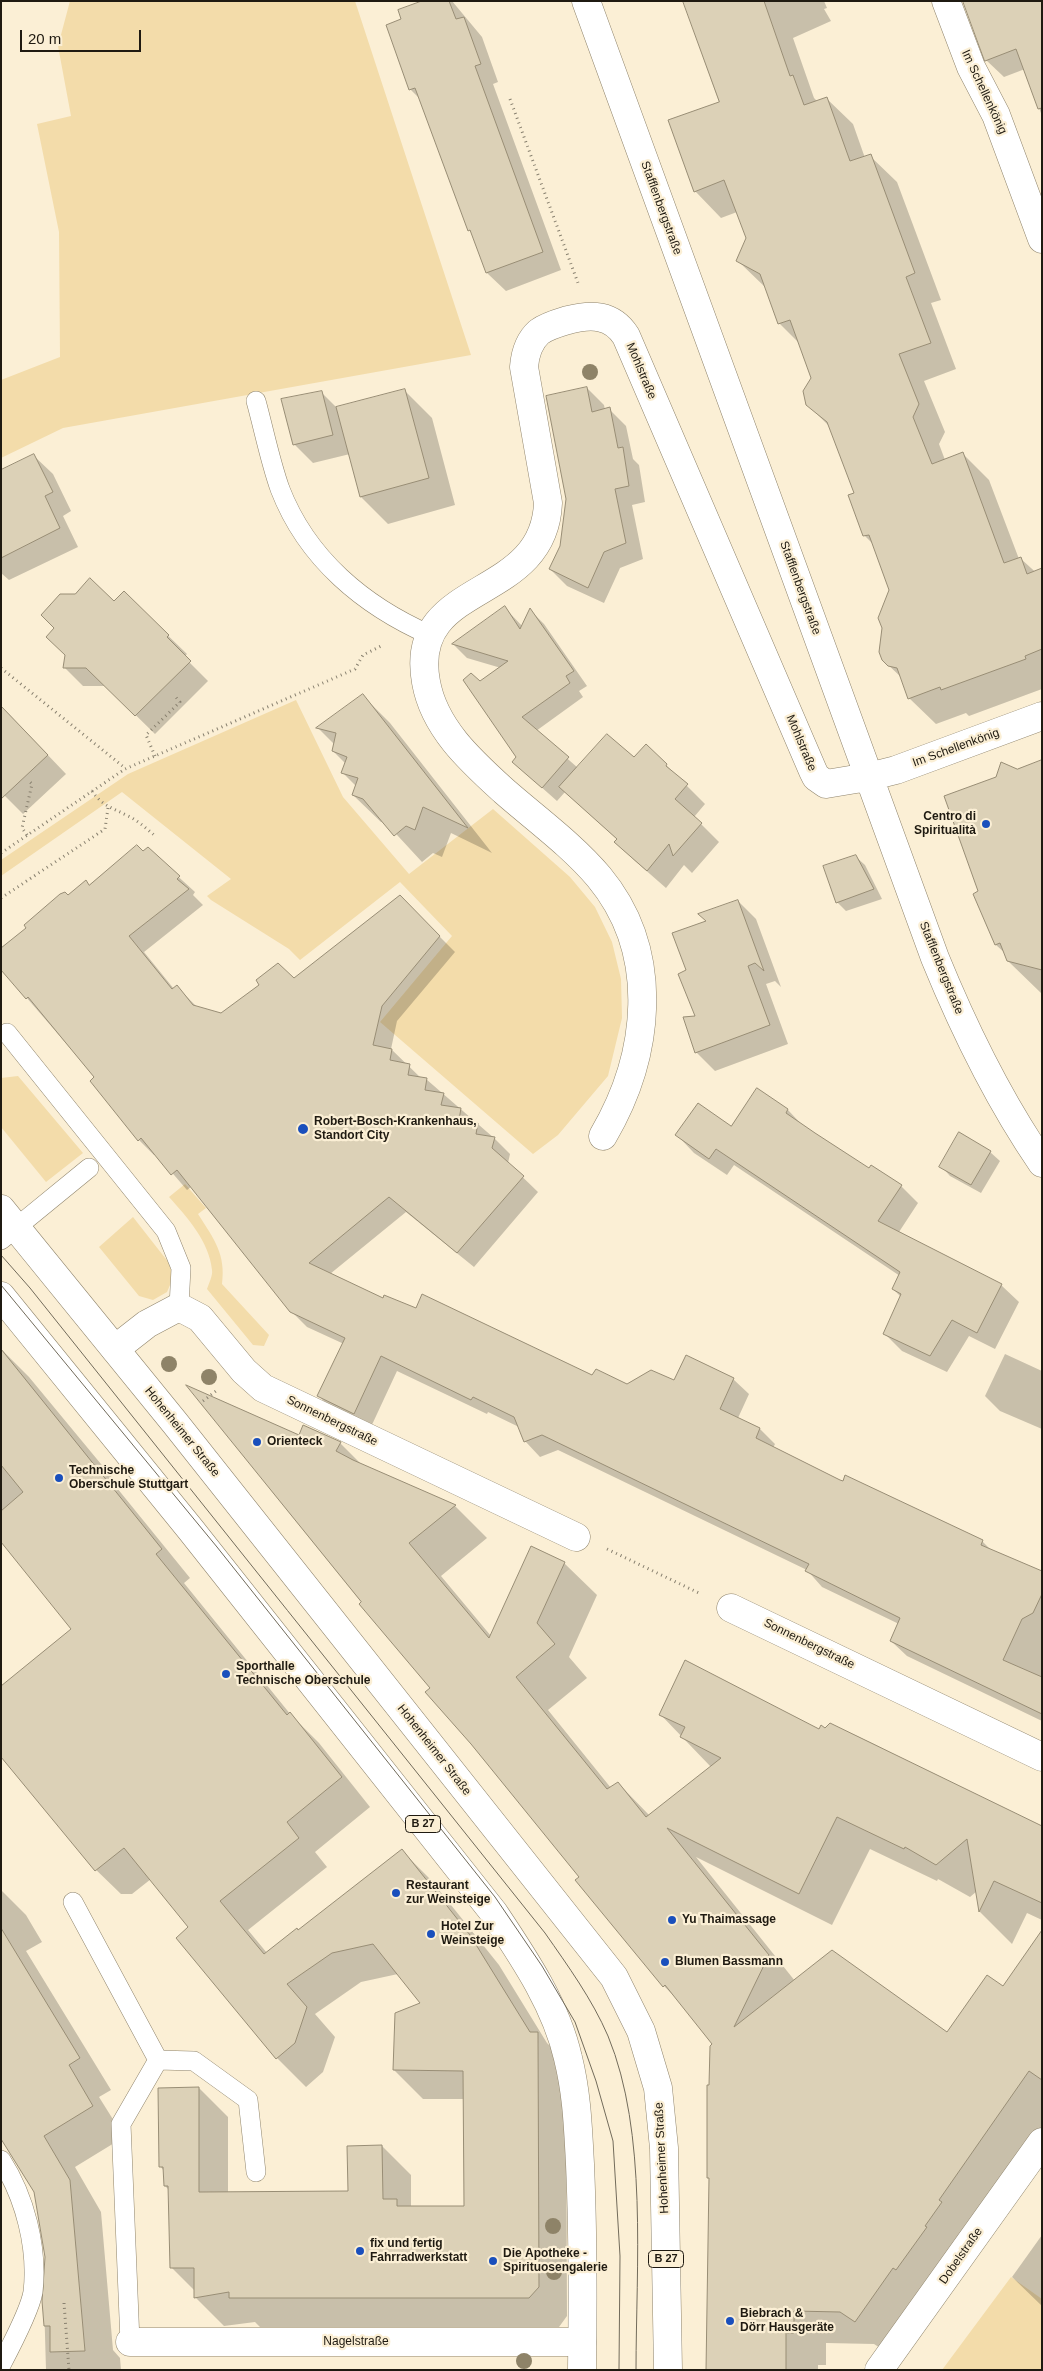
<!DOCTYPE html>
<html>
<head>
<meta charset="utf-8">
<style>
  body { margin:0 }
  #map { position:relative; width:1043px; height:2371px; overflow:hidden; background:#fbefd5; font-family:Helvetica,sans-serif }
  canvas { display:block }
  .frame { position:absolute; inset:0; border:2px solid #1f1a11; pointer-events:none }
  .scale { position:absolute; left:20px; top:30px; width:121px; height:22px; box-sizing:border-box; border:2px solid #1f1a11; border-top:0; padding-left:6px; font-size:15px; line-height:18px; white-space:nowrap; color:#1f1a11; -webkit-text-stroke:4px #fbefd5; paint-order:stroke }
</style>
</head>
<body>
<div id="map">
<canvas width="1043" height="2371"></canvas>
<div class="frame"></div>
<div class="scale">20 m</div>
</div>
<script>
const context = document.querySelector('canvas').getContext('2d');
context.lineJoin = 'round';
function paint(path, color) { context.fillStyle = color; context.fill(path, 'evenodd'); }
function stroke(path, color, width, dash) { context.strokeStyle = color; context.lineWidth = width; context.lineCap = dash ? 'butt' : 'round'; context.setLineDash(dash || []); context.stroke(path); }
function write(font, color, halo, rows, align = 'center') {
  context.font = font + ' Helvetica,sans-serif'; context.lineWidth = 4.5; context.setLineDash([]); context.textBaseline = 'middle'; context.strokeStyle = halo; context.fillStyle = color; for (const [text, x, y, turn = 0] of rows) {
    context.save(); context.translate(x, y); context.rotate((+turn || 0) * Math.PI / 180); context.textAlign = isNaN(turn) ? turn : align; if (halo) context.strokeText(text, 0, 0); context.fillText(text, 0, 0); context.restore();
  }
}
const green = new Path2D(`
  M70,1h285l116,354 -408,73 -62,30v-78l59,-23 -1,-125 -22,-108 34,-8 -13,-70z
  M296,700l47,97 66,77 84,-65 77,68 25,30 17,35 9,37 1,39 -14,58 -50,59 -25,19 -153,-132 72,-86 -52,-54 -100,78 -11,-11 -78,-49 -4,-4 24,-17 -109,-87 -121,84v-16l127,-86z
  M18,1076l65,77 -37,29 -45,-55v-49z
  M185,1184l21,24 -8,6c16,25 28,40 24,70l47,51 -5,11 -11,-1 -46,-56c2,-6 6,-14 5,-19 -3,-29 -25,-53 -43,-73z
  M133,1217l36,46 4,15 -6,14 -14,8 -14,-4 -40,-49z
  M1011,2277l31,22v71h-100z`);
const shadow = new Path2D(`
  M433,1h19l30,36 16,45 -5,2 68,186 -55,21 -19,-18 -14,-39 -4,-4 -49,-131 -10,-10 -8,-69z
  M691,1h133l3,7 -3,1 7,12 -38,17 21,60 3,3 9,-3 27,26 12,34 5,-2 27,26 44,118 -10,3 25,66 -32,12 21,51 -6,12 6,16 17,-7 27,27 30,79 1,-1 22,20v111l-73,27 -3,-3 -30,11 -27,-26 -6,-19 -20,-19 7,-70 -16,-45 -9,-9 -10,-43 -25,-66 -23,-23 6,-26 -13,-34 -21,-21 -13,-35 -29,-28 10,-22 -10,-26 -16,6 -26,-27 26,-88z
  M1042,1v115l-17,-47 -21,8 -18,-17z
  M587,388l17,17 1,5 4,-1 17,17 7,33 6,6 6,37 -13,3 11,54 -23,9 -16,35 -37,-17 -17,-17 11,-23z
  M404,390l28,28 23,87 -67,19 -27,-27 -11,-43 -37,9 -19,-19 27,-52 16,16z
  M34,456l19,18 18,37 -8,5 15,31 -69,33 -8,-7v-100z
  M124,593l63,61 -3,3 24,24 -53,53 -49,-48h-23l-19,-19z
  M505,608l18,19 8,-16 13,13 43,62 -8,5 4,6 -47,34 42,37 56,-9 32,6 39,39 -11,13 25,25 -27,31 -8,-8 -18,23 -32,-28 -19,-18 3,-2 -53,-48 -8,9 -44,-39 4,-5 -37,-75 21,-14 -34,-10 -13,-13z
  M363,696l27,27 102,130 -41,-20 -9,24 -9,-4 -11,9 -36,-39 -5,-1 -28,-27 3,-9 -13,-13 3,-9 -13,-13 2,-6 -17,-17z
  M1,706l65,68 -43,40 -22,-22z
  M1042,762v232l-34,-33 -2,-7 -10,-9 -22,-51 6,-2 37,-121z
  M148,849l47,43 -2,3 10,10 -59,47 30,37 3,-2 20,20 24,8 73,-35 105,-84 56,56 -58,69 -6,28 31,30h4l68,59 16,16 -2,9 30,29 -64,75 -68,-55 -76,62 53,25 209,78 35,9 106,-7 16,15 -11,24 22,11 15,15 -2,4 67,33 142,60 9,9 51,22v149l-135,-65 -16,-15 8,-17 -77,-37 -15,-17 -249,-120 -18,7 -15,-16 -6,-14 -31,-15 -1,2 -90,-43 -27,58 -36,-17 -15,-16 25,-52 -37,-17 -16,-16 -100,-124 -4,3 -31,-36 -2,1 -15,-15 -43,-62 -95,-110 67,-72 22,-10z
  M855,856l10,9 17,34 -36,12 -9,-9z
  M738,901l18,18 25,68 -6,-6 -9,3 22,60 -73,27 -19,-19 1,-35 -9,-46 19,-49z
  M758,1090l30,20 16,17 65,43 32,16 17,17 -19,29 102,53 18,17 -24,47 -26,-13 -22,36 -45,-21 -18,-18 17,-36 -8,-8 7,-13 -166,-111 -7,10 -33,-22 -17,-18 54,-8z
  M990,1152l10,9 -19,32 -31,-17 -9,-10z
  M1,1349l28,28 91,110 -3,1 73,90 -6,5 107,132 28,28 51,64 -55,45 12,15 -79,63 19,23 31,-21 104,-81 29,29 68,85 48,78 19,19 1,254 -8,11h-299l-5,-5 -31,4 -29,-29v-6l-24,-24 -2,-77 -4,-4 -1,-15 -4,-5 39,-78 29,29v76h121l33,-47 29,29v32h54l-1,-108h-41l-29,-29 28,-66 -24,-30 -37,8 -46,32 20,23 -12,35 -17,15 -29,-29 -87,-131 -39,-48 -19,15h-11l-30,-29 -18,-236 -72,-118z
  M1005,1354l37,17v58l-42,-18 -15,-15z
  M299,1436l41,7 22,22 93,41 32,32 -46,38 50,60 73,-73 33,32 -28,62 18,21 -39,32 63,78 7,-5 32,33 61,-49 -51,-53 160,17 6,-2 5,-5 43,20 168,88v88l-15,-7 -15,31 -32,-32 -3,-21 -7,6 -32,-18 -1,2 -67,-32 -38,76 -136,-68 99,124 152,52 56,-46 39,-55v202l-154,219 -14,-9 -48,-1v22h-8v5h-111l3,-191 -2,-1 2,-92 4,-42 -30,-38 -20,-20 -84,-109 -218,-275z
  M1,1890l25,25 16,27 -16,9 85,139 -12,7 25,40 -49,30 26,45 12,138 7,8 1,12h-75l-2,-69 2,-43 -10,-66 -35,-107z
  M1042,2235v71l-30,-29z`);
const building = new Path2D(`
  M422,1h27l7,18 8,-2 17,47 -6,2 68,186 -57,21 -16,-43 -2,1 -53,-143 -6,2 -23,-65 15,-6 -3,-9z
  M683,1h81l26,75 3,-1 11,30 23,-8 23,64 21,-7 44,119 -9,4 25,66 -32,11 20,50 -6,13 19,47 31,-12 41,111 17,-6 6,17 15,-6v81l-17,7 1,3 -85,31 -1,-3 -32,12 -11,-31 -9,-2 -6,-6 -3,-8 3,-24 -4,-10 11,-28 -20,-55 -6,1 -15,-41 6,-2 -27,-71 -21,-17 -3,-14 8,-13 -21,-58 -12,4 -18,-50 -24,-13 10,-23 -22,-58 -30,12 -26,-72 51,-18z
  M963,1h79v107l-4,1 -22,-60 -31,12z
  M587,387l5,25 18,-5 8,41 5,-1 6,39 -14,3 11,54 -22,9 -16,36 -39,-19 11,-23 6,-47 -20,-103z
  M405,389l24,89 -69,19 -24,-90z
  M322,391l11,44 -40,10 -12,-46z
  M34,454l19,38 -8,4 15,32 -59,30v-88z
  M90,578l24,23 10,-10 45,44 -2,2 24,24 -56,55 -49,-48h-23l2,-13 -19,-18 8,-9 -13,-13 19,-21h15z
  M505,606l15,23 10,-21 44,63 -8,5 4,7 -48,34 47,40 -27,31 -30,-26 4,-5 -53,-77 8,-7 9,8 28,-20 -56,-17z
  M363,694l105,134 -45,-21 -8,23 -9,-4 -12,10 -31,-37 -11,-4 6,-17 -17,-5 6,-16 -15,-6 4,-18 -20,-5z
  M1,706l47,49 -47,44z
  M607,734l27,23 12,-13 21,20 -1,2 22,18 -13,15 27,24 -29,33 -4,-12 -22,27 -33,-29 3,-3 -58,-52z
  M1042,760v210l-35,-9 -7,-18 -5,2 -22,-51 5,-3 -34,-95 52,-19 5,-15 16,7z
  M137,845l6,6 5,-4 32,29 -3,3 12,10 -60,47 43,53 5,-4 16,20 28,8 38,-28 -3,-5 22,-17 16,15 106,-83 40,41 -58,70 -9,39 19,4 -2,11 20,4 -2,11 19,3 -2,12 19,3 -3,12 20,3 -2,12 19,3 -2,11 19,3 -3,11 32,28 -67,77 -68,-56 -80,66 74,35 1,-3 32,13 6,-14 170,81 4,-6 31,15 24,-14 23,10 12,-25 48,23 -14,31 40,19 -4,10 84,42 3,1 2,-6 138,65 -2,5 61,26v23l-9,19 -11,6 -19,41 39,17v37l-152,-73 10,-23 -95,-47 4,-7 -267,-129 -18,7 -10,-25 -41,-20 -2,3 -90,-44 -27,58 -37,-18 28,-58 -55,-26 -113,-142 -6,5 -30,-37 -3,3 -48,-60 4,-4 -66,-80 -2,2 -25,-29v-22l25,-20 -2,-3 36,-31 5,-2 3,3 18,-15 3,5z
  M856,855l18,34 -38,14 -13,-37z
  M738,900l26,71 -9,-8 -7,3 22,59 -75,28 -12,-36 12,-1 -17,-42 8,-4 -14,-37 34,-12 -8,-7z
  M757,1088l31,21 -2,4 29,20 54,35 2,-3 31,20 -24,36 124,63 -25,49 -25,-13 -22,36 -47,-22 18,-40 -9,-5 8,-17 -184,-123 -7,10 -34,-24 23,-32 33,23z
  M959,1132l32,19 -20,34 -32,-18z
  M1,1349l161,200 -6,5 131,161 3,-3 52,65 -55,45 12,16 -79,63 44,53 33,-26 1,2 104,-81 68,86 60,97h8l1,255 -10,11h-300v-6l-35,6v-30h-24l-2,-82h-4l-1,-19h-4l-1,-79 41,-1v105l149,-1 -1,-45 35,-1 1,54h14v7h67l-1,-135 -70,-1 2,-57 25,-10 -47,-59 -41,9 -45,31 20,23 -12,36 -19,16 -100,-121 12,-11 -64,-79 -29,23 -94,-114v-71l70,-57 -70,-87v-31l22,-19 -22,-27z
  M186,1385l113,50 4,-10 38,17 -5,9 17,9 103,45 -47,38 80,95 42,-92 34,16 -28,61 18,21 -39,33 91,112 11,-7 28,35 75,-59 -41,-21 5,-10 -26,-12 26,-55 134,69 2,-4 4,3 5,-5 212,103v77l-48,-22 -15,31 -12,-73 -31,26 -31,-18 -1,2 -67,-32 -38,77 -132,-66 102,127 -35,72 98,-77 115,82 40,-57 16,11 39,-56v150l-13,-9 -90,129 3,2 -17,24 2,1 -31,43 -3,-2 -38,54 -15,-10 -46,-1v22h-8v37h-80l3,-192h-2v-93h2l1,-39 2,-2 -47,-59 -2,2 -88,-107 4,-3 -108,-133 -46,-52 5,-4 -71,-84 2,-2z
  M1,1928l79,130 -11,7 24,41 -49,30 26,44 15,171 -35,1v-26h-6l-2,-25 3,-44 -11,-65 -33,-53z`);
const path = new Path2D(`
  M510,99l68,184
  M1,668l124,100
  M155,756l-9,-21 34,-33 -6,-7
  M92,791c10,15 21,17 36,25 9,4 18,12 26,19
  M27,835l-5,-7 10,-44 -4,-4
  M1,853l124,-84 230,-100 8,-14 18,-9
  M1,898l104,-69 3,-21
  M203,1401l13,-10
  M607,1549l94,45
  M64,2303l5,67`);
const service = new Path2D(`
  M256,401c8,29 14,60 24,88 27,70 84,117 150,146
  M7,1033l159,198 15,37 -2,39
  M1,1240l88,-72
  M73,1902l85,158 -37,64 9,218
  M158,2060l36,1 54,39 8,72
  M1,2160c24,37 37,88 32,132 -3,18 -23,56 -32,73`);
const minor = new Path2D(`
  M586,1l349,957c29,71 63,141 107,205
  M946,1l25,66 25,48 46,124
  M603,1136c47,-80 59,-183 -4,-259 -27,-32 -63,-58 -95,-86 -33,-30 -70,-63 -78,-109 -19,-104 118,-78 122,-179l-24,-136c1,-13 5,-26 15,-35 8,-6 19,-9 29,-12 23,-6 44,-6 58,16l187,435 3,6 10,7 42,-7 28,-7 146,-54
  M115,1349l32,-25 32,-17 21,11 44,53 19,17 313,149
  M731,1608l311,149
  M130,2342h452`);
const tertiary = new Path2D(`
  M879,2370l163,-228`);
const primary = new Path2D(`
  M1,1209l174,214 439,554 27,54 17,57 6,60 4,222
  M1,1296l190,234 303,383c30,45 62,92 74,145 9,36 10,70 12,106 3,69 3,137 2,206`);
const tram = new Path2D(`
  M1,1255l29,33 515,645c23,33 47,66 63,103 40,97 28,230 28,334
  M1,1285l216,262 278,350 47,69 33,56 21,59 17,60 7,115 -1,114`);
const trees = [
  [590,372],
  [169,1364],
  [209,1377],
  [553,2226],
  [554,2272],
  [524,2361]
];
const markers = [
  [986,824,5,"#1a4fbc"],
  [303,1129,6,"#1a4fbc"],
  [257,1442,5,"#1a4fbc"],
  [59,1478,5,"#1a4fbc"],
  [226,1674,5,"#1a4fbc"],
  [396,1893,5,"#1a4fbc"],
  [672,1920,5,"#1a4fbc"],
  [431,1934,5,"#1a4fbc"],
  [665,1962,5,"#1a4fbc"],
  [360,2251,5,"#1a4fbc"],
  [493,2261,5,"#1a4fbc"],
  [730,2321,5,"#1a4fbc"]
];
const shields = [
  [423,1824,35],
  [666,2259,35]
];
const shieldNames = [
  ["B 27",423,1824],
  ["B 27",666,2259]
];
const streetNames = [
  ["Im Schellenkönig",984,92,65],
  ["Stafflenbergstraße",661,208,70],
  ["Mohlstraße",641,371,67],
  ["Stafflenbergstraße",800,588,70],
  ["Mohlstraße",801,743,67],
  ["Im Schellenkönig",956,748,-20],
  ["Stafflenbergstraße",941,968,68],
  ["Sonnenbergstraße",332,1421,26],
  ["Hohenheimer Straße",182,1432,51],
  ["Sonnenbergstraße",809,1644,26],
  ["Hohenheimer Straße",434,1750,52],
  ["Hohenheimer Straße",662,2158,-93],
  ["Dobelstraße",961,2256,-55],
  ["Nagelstraße",356,2342]
];
const poiNames = [
  ["Centro di",976,817,"right"],
  ["Spiritualità",976,831,"right"],
  ["Robert-Bosch-Krankenhaus,",314,1122],
  ["Standort City",314,1136],
  ["Orienteck",267,1442],
  ["Technische",69,1471],
  ["Oberschule Stuttgart",69,1485],
  ["Sporthalle",236,1667],
  ["Technische Oberschule",236,1681],
  ["Restaurant",406,1886],
  ["zur Weinsteige",406,1900],
  ["Yu Thaimassage",682,1920],
  ["Hotel Zur",441,1927],
  ["Weinsteige",441,1941],
  ["Blumen Bassmann",675,1962],
  ["fix und fertig",370,2244],
  ["Fahrradwerkstatt",370,2258],
  ["Die Apotheke -",503,2254],
  ["Spirituosengalerie",503,2268],
  ["Biebrach &",740,2314],
  ["Dörr Hausgeräte",740,2328]
];
paint(green, '#f3dcaa');
paint(shadow, '#0003');
paint(building, '#dcd1b7');
stroke(building, '#988d75', 1);
stroke(service, '#8f846c', 20);
stroke(minor, '#8f846c', 29);
stroke(tertiary, '#8f846c', 29);
stroke(primary, '#8f846c', 29);
stroke(path, '#88806f', 3, [1, 4]);
stroke(service, '#fff', 19);
stroke(minor, '#fff', 28);
stroke(tertiary, '#fff', 28);
stroke(primary, '#fff', 28);
stroke(tram, '#726b5b', 1);
context.fillStyle = '#8e8368';
for (const [x, y] of trees) { context.beginPath(); context.arc(x, y, 8, 0, 2 * Math.PI); context.fill(); }
for (const [x, y, r, color] of markers) { const dot = new Path2D(); dot.arc(x, y, r, 0, 2 * Math.PI); context.fillStyle = color; context.fill(dot); stroke(dot, '#fbefd5', 2); }
for (const [x, y, w] of shields) { const box = new Path2D(); box.roundRect(x - w / 2, y - 8.5, w, 17, 4); context.fillStyle = '#fbefd5'; context.fill(box); stroke(box, '#1f1a11', 1); }
write('bold 11px', '#1f1a11', null, shieldNames);
write('12px', '#1f1a11', '#fbefd5', streetNames);
write('bold 12px', '#1f1a11', '#fbefd5', poiNames, 'left');
</script>
</body>
</html>
